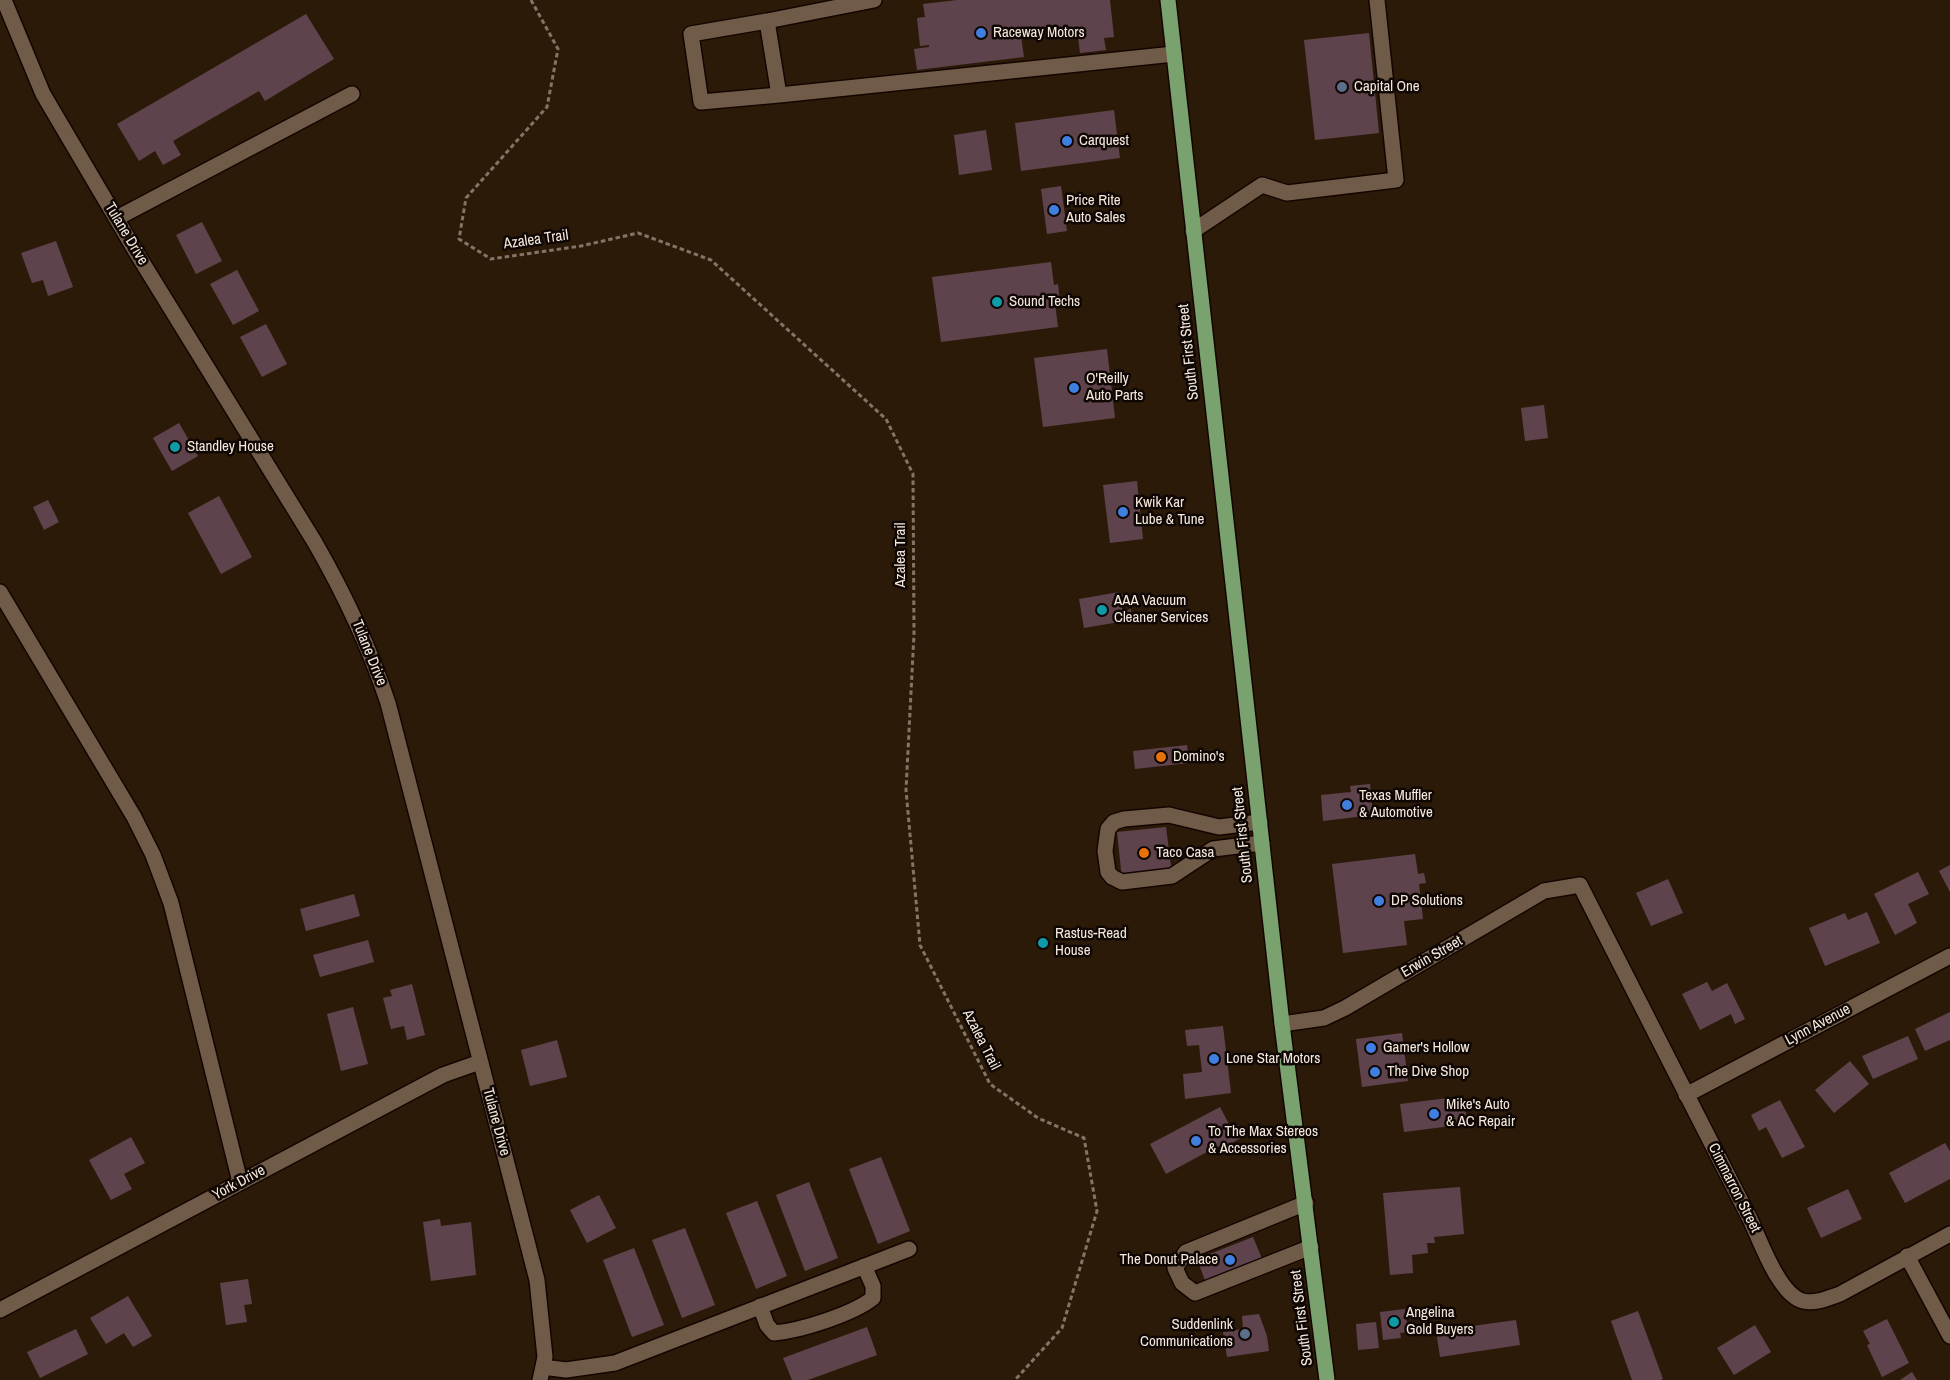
<!DOCTYPE html>
<html>
<head>
<meta charset="utf-8">
<style>
  body { margin:0 }
  canvas { display:block; background:#2c1a09 }
</style>
</head>
<body>
<canvas width="1950" height="1380"></canvas>
<script>
const context = document.querySelector('canvas').getContext('2d');
context.lineJoin = 'round';
function paint(path, color) { context.fillStyle = color; context.fill(path, 'evenodd'); }
function stroke(path, color, width, dash) { context.strokeStyle = color; context.lineWidth = width; context.lineCap = dash ? 'butt' : 'round'; context.setLineDash(dash || []); context.stroke(path); }
function write(font, color, halo, rows, align = 'center') {
  context.font = font + ' "Archivo Narrow",sans-serif'; context.lineWidth = 5; context.setLineDash([]); context.textBaseline = 'middle'; context.strokeStyle = halo; context.fillStyle = color; for (const [text, x, y, turn = 0] of rows) {
    context.save(); context.translate(x, y); context.rotate((+turn || 0) * Math.PI / 180); context.textAlign = isNaN(turn) ? turn : align; if (halo) context.strokeText(text, 0, 0); context.fillText(text, 0, 0); context.restore();
  }
}
const building = new Path2D(`
  M957,0h153l4,37 -10,1 2,12 -26,3 -2,-17 -10,2 -1,-8 -46,6 3,21 -107,13 -3,-21 15,-2v-2l-9,1 -3,-28 8,-1 -2,-13z
  M306,14l28,45 -69,42 -6,-10 -86,50 8,14 -18,10 -8,-14 -16,10 -22,-37z
  M1369,33l10,100 -64,7 -11,-100z
  M1114,110l6,48 -99,13 -6,-48z
  M986,130l6,40 -33,5 -5,-40z
  M1061,186l6,45 -20,3 -6,-45z
  M202,222l20,39 -26,13 -20,-39z
  M56,241l17,46 -25,9 -5,-16 -11,3 -11,-30z
  M1051,262l3,23 4,-1 2,18 -5,1 3,24 -117,15 -9,-65z
  M237,270l22,41 -26,14 -23,-41z
  M266,324l21,40 -25,13 -22,-40z
  M1107,349l8,69 -72,9 -9,-69z
  M1544,405l4,33 -23,3 -4,-33z
  M179,423l19,33 -26,15 -19,-33z
  M1137,481l6,58 -33,4 -7,-58z
  M219,496l33,61 -31,17 -33,-61z
  M48,500l11,22 -15,8 -11,-23z
  M1119,592v3l8,-1 2,6 -8,1 2,10 8,-2 1,8 -7,1v3l-41,7 -5,-29z
  M1187,745l2,18 -54,6 -2,-18z
  M1370,784l3,31 -50,6 -2,-26 30,-3 -1,-6z
  M1166,827l6,47 -50,5 -5,-47z
  M1415,854l3,20 6,-1 2,10 -7,1 4,35 -19,2 3,24 -64,8 -11,-89z
  M1950,865v27l-11,-21z
  M1918,872l11,22 -21,10 9,19 -22,12 -21,-41z
  M1668,879l15,34 -32,13 -15,-33z
  M354,894l6,22 -54,15 -6,-22z
  M1867,912l13,31 -55,23 -16,-38 36,-15 3,7z
  M368,940l6,22 -54,15 -7,-22z
  M1707,982l5,9 15,-8 18,36 -10,5 -4,-10 -31,16 -18,-36z
  M412,984l13,51 -18,5 -3,-14 -13,3 -8,-31 9,-2 -2,-6z
  M353,1007l15,57 -27,7 -14,-57z
  M1950,1012v28l-25,11 -10,-22z
  M1223,1026l8,67 -46,6 -2,-25 19,-2 -3,-27 -12,1 -2,-16z
  M1402,1033l6,48 -46,6 -6,-48z
  M1908,1036l10,23 -45,20 -11,-23z
  M557,1040l10,37 -37,9 -9,-36z
  M1850,1061l19,23 -35,29 -19,-23z
  M1464,1096l3,28 -63,8 -4,-28z
  M1780,1100l25,47 -23,11 -16,-31 -7,4 -8,-16z
  M1220,1107l11,21 4,-2 6,12 -21,11 -2,-3 -52,28 -16,-30z
  M131,1137l14,26 -21,11 8,15 -21,11 -22,-40z
  M1945,1143l5,8v28l-45,24 -16,-30z
  M881,1157l29,74 -32,13 -29,-75z
  M809,1182l29,76 -33,13 -29,-76z
  M1460,1187l4,47 -30,3 1,6h-8l1,10 -16,2 1,18 -23,2 -7,-82z
  M1848,1189l14,30 -41,19 -14,-30z
  M599,1195l17,33 -29,15 -17,-33z
  M757,1201l30,75 -31,13 -30,-76z
  M440,1219l1,7 30,-4 5,53 -45,6 -8,-59z
  M685,1228l30,77 -33,13 -30,-78z
  M1253,1237l10,24 -57,22 -9,-24z
  M634,1248l30,77 -32,12 -29,-77z
  M248,1279l4,25 -8,1 3,17 -21,3 -6,-42z
  M128,1296l24,40 -19,11 -9,-14 -18,11 -16,-26z
  M1405,1309l3,23 -8,1 1,5 -18,2 -3,-28z
  M1638,1311l25,68 -3,1h-28l-21,-59z
  M1259,1314l8,22 2,15 -42,6 -4,-25 20,-3 -1,-13z
  M1887,1319l22,44 -27,14 -15,-32 3,-1 -7,-13z
  M1516,1320l4,25 -80,12 -4,-26z
  M1376,1322l3,26 -21,2 -2,-26z
  M1755,1325l16,27 -37,23 -17,-27z
  M867,1327l10,28 -69,25h-16l-9,-22z
  M76,1329l12,25 -48,24 -13,-26z
  M1912,1372l5,8h-17z`);
const path = new Path2D(`
  M531,0l27,49 -11,58 -81,91 -7,41 32,20 90,-13 57,-13 73,27 175,159 27,55 1,160 -8,156 14,155 70,139 48,34 46,20 13,73 -35,117 -47,52`);
const minor = new Path2D(`
  M4,0l39,94 93,158 178,289c30,52 55,105 74,162l149,577 8,77 -5,23
  M874,0l-107,21 12,74 395,-41
  M767,21l-76,13 10,68 78,-7
  M117,218l235,-124
  M1193,231l69,-46 25,8 109,-13 -19,-180
  M0,592l134,225 19,38 18,48 69,279
  M1260,822l-41,5 -50,-12 -45,4 -10,3 -6,7 -3,22 3,21 4,5 10,5 50,-6 41,-27 49,-6
  M1282,1024l42,-6 21,-10 199,-117 36,-6 170,334c10,21 29,76 53,82 13,3 25,-3 37,-7l110,-60
  M1686,1095l264,-139
  M1306,1203l-120,49 -11,16 7,15 13,10 116,-46
  M1907,1256l43,80
  M760,1306l7,19 7,8c26,-2 79,-19 99,-35v-12l-9,-20
  M0,1310l443,-235 37,-13
  M543,1367l23,3 49,-7 294,-114`);
const major = new Path2D(`
  M1168,0l114,1024 45,356`);
const markers = [
  [981,33,6,"#3f7fe0"],
  [1342,87,6,"#5c6f8a"],
  [1067,141,6,"#3f7fe0"],
  [1054,210,6,"#3f7fe0"],
  [997,302,6,"#0f9aa8"],
  [1074,388,6,"#3f7fe0"],
  [175,447,6,"#0f9aa8"],
  [1123,512,6,"#3f7fe0"],
  [1102,610,6,"#0f9aa8"],
  [1161,757,6,"#e8710a"],
  [1347,805,6,"#3f7fe0"],
  [1144,853,6,"#e8710a"],
  [1379,901,6,"#3f7fe0"],
  [1043,943,6,"#0f9aa8"],
  [1371,1048,6,"#3f7fe0"],
  [1214,1059,6,"#3f7fe0"],
  [1375,1072,6,"#3f7fe0"],
  [1434,1114,6,"#3f7fe0"],
  [1196,1141,6,"#3f7fe0"],
  [1230,1260,6,"#3f7fe0"],
  [1394,1322,6,"#0f9aa8"],
  [1245,1334,6,"#5c6f8a"]
];
const poiNames = [
  ["Raceway Motors",993,33],
  ["Capital One",1354,87],
  ["Carquest",1079,141],
  ["Price Rite",1066,201],
  ["Auto Sales",1066,218],
  ["Sound Techs",1009,302],
  ["O'Reilly",1086,379],
  ["Auto Parts",1086,396],
  ["Standley House",187,447],
  ["Kwik Kar",1135,503],
  ["Lube & Tune",1135,520],
  ["AAA Vacuum",1114,601],
  ["Cleaner Services",1114,618],
  ["Domino's",1173,757],
  ["Texas Muffler",1359,796],
  ["& Automotive",1359,813],
  ["Taco Casa",1156,853],
  ["DP Solutions",1391,901],
  ["Rastus-Read",1055,934],
  ["House",1055,951],
  ["Gamer's Hollow",1383,1048],
  ["Lone Star Motors",1226,1059],
  ["The Dive Shop",1387,1072],
  ["Mike's Auto",1446,1105],
  ["& AC Repair",1446,1122],
  ["To The Max Stereos",1208,1132],
  ["& Accessories",1208,1149],
  ["The Donut Palace",1218,1260,"right"],
  ["Angelina",1406,1313],
  ["Gold Buyers",1406,1330],
  ["Suddenlink",1233,1325,"right"],
  ["Communications",1233,1342,"right"]
];
const streetNames = [
  ["Tulane Drive",126,234,59],
  ["Azalea Trail",536,240,-8],
  ["South First Street",1189,352,-96],
  ["Azalea Trail",901,555,-90],
  ["Tulane Drive",369,653,68],
  ["South First Street",1243,835,-96],
  ["Erwin Street",1432,957,-30],
  ["Lynn Avenue",1818,1025,-28],
  ["Azalea Trail",981,1040,63],
  ["Tulane Drive",496,1122,75],
  ["York Drive",239,1183,-28],
  ["Cimmarron Street",1734,1188,63],
  ["South First Street",1302,1318,-97]
];
paint(building, '#5f434c');
stroke(minor, '#140500', 18);
stroke(major, '#140500', 18);
stroke(path, '#847466', 3, [4.5, 3]);
stroke(minor, '#705b48', 15);
stroke(major, '#7aa26f', 15);
for (const [x, y, r, color] of markers) { const dot = new Path2D(); dot.arc(x, y, r, 0, 2 * Math.PI); context.fillStyle = color; context.fill(dot); stroke(dot, '#0f0703', 2); }
write('15px', '#f5e9de', '#0f0703', poiNames, 'left');
write('15px', '#f5e9de', '#0f0703', streetNames);
</script>
</body>
</html>
